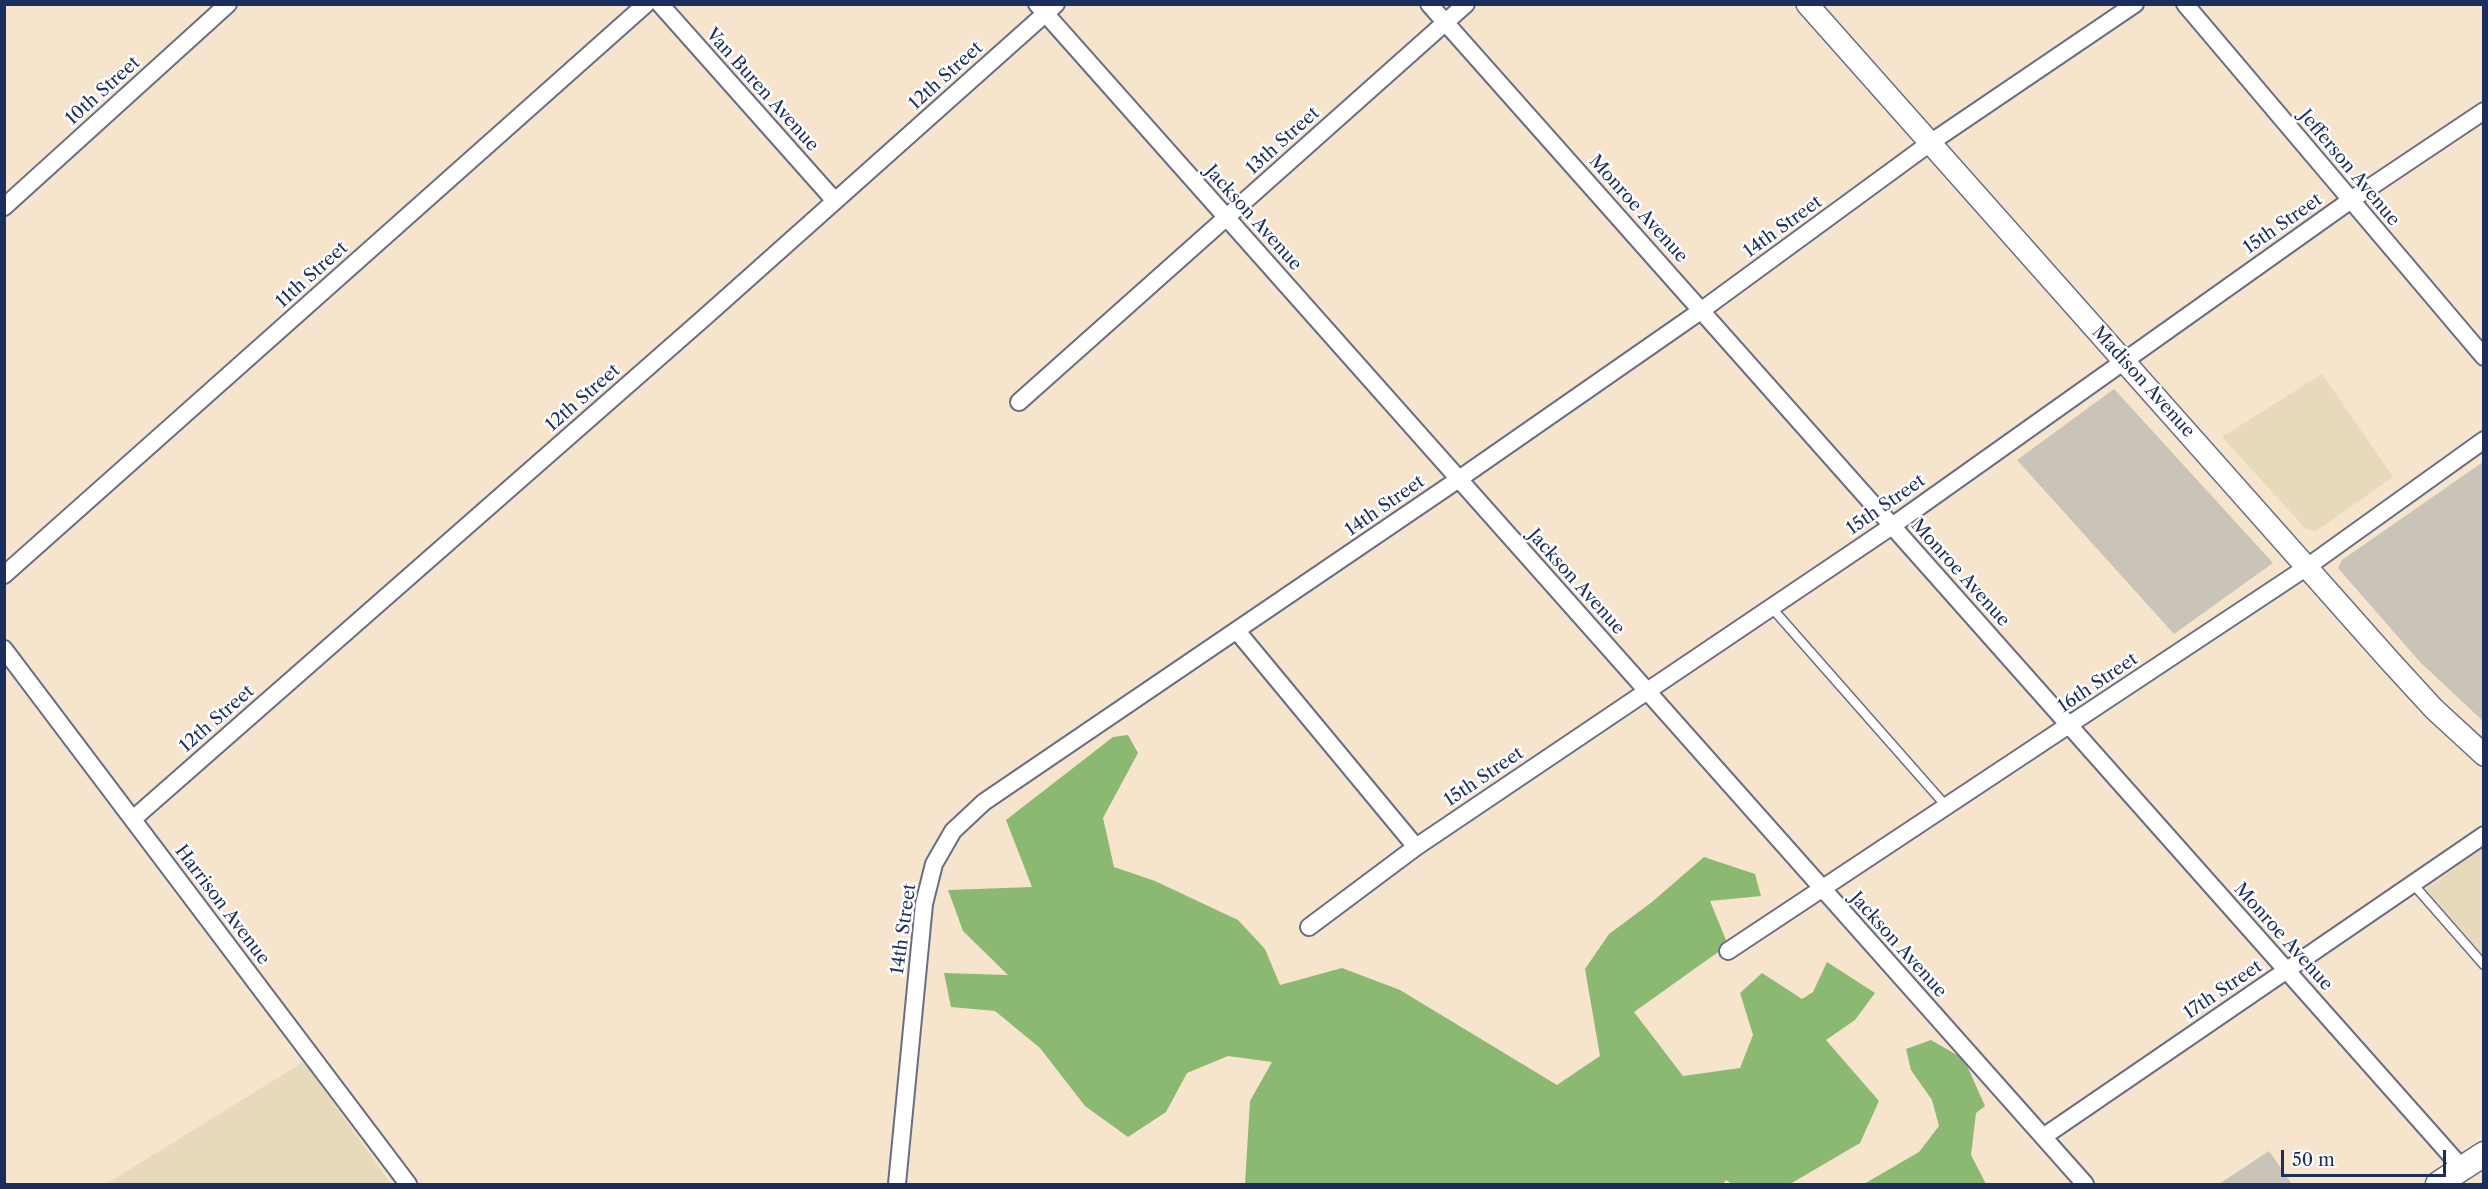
<!DOCTYPE html>
<html>
<head>
<meta charset="utf-8">
<style>
  body { margin:0 }
  #map { position:relative; width:2488px; height:1189px; overflow:hidden; background:#f6e4cc; font-family:"Libre Caslon Text",serif }
  canvas { display:block }
  .frame { position:absolute; inset:0; border:6px solid #1b2f5e; pointer-events:none }
  .scale { position:absolute; left:2281px; top:1150px; width:165px; height:27px; box-sizing:border-box; border:3px solid #1b2f5e; border-top:0; padding-left:8px; font-size:18px; line-height:21px; white-space:nowrap; color:#1b2f5e; -webkit-text-stroke:4px #fff; paint-order:stroke }
</style>
</head>
<body>
<div id="map">
<canvas width="2488" height="1189"></canvas>
<div class="frame"></div>
<div class="scale">50 m</div>
</div>
<script>
const context = document.querySelector('canvas').getContext('2d');
context.lineJoin = 'round';
function paint(path, color) { context.fillStyle = color; context.fill(path, 'evenodd'); }
function stroke(path, color, width, dash) { context.strokeStyle = color; context.lineWidth = width; context.lineCap = dash ? 'butt' : 'round'; context.setLineDash(dash || []); context.stroke(path); }
function write(font, color, halo, rows, align = 'center') {
  context.font = font + ' "Libre Caslon Text",serif'; context.lineWidth = 5; context.setLineDash([]); context.textBaseline = 'middle'; context.strokeStyle = halo; context.fillStyle = color; for (const [text, x, y, turn = 0] of rows) {
    context.save(); context.translate(x, y); context.rotate((+turn || 0) * Math.PI / 180); context.textAlign = isNaN(turn) ? turn : align; if (halo) context.strokeText(text, 0, 0); context.fillText(text, 0, 0); context.restore();
  }
}
const built = new Path2D(`
  M2322,374l71,103 -77,54 -10,-2 -84,-92z
  M2483,848v107l-60,-64z
  M303,1061l88,123h-285l191,-118z`);
const industrial = new Path2D(`
  M2114,389l159,174 -99,71 -157,-174z
  M2483,462v259l-63,-59 -82,-94 4,-8z
  M2269,1151l23,33h-73z`);
const forest = new Path2D(`
  M1128,735l10,18 -35,65 11,49 41,14 83,39 27,29 15,36 62,-17 58,22 157,95 43,-29 -15,-87 24,-35 43,-32 52,-45 51,17 6,22 -51,5 18,44 -94,67 49,64 57,-8 13,-33 -13,-42 22,-20 40,26 11,-7 14,-30 48,31 -20,27 -29,20 53,61 -19,42 -70,41h-58l-6,-4 -3,4h-478l5,-83 22,-39 -44,-6 -41,17 -21,39 -38,25 -43,-31 -45,-58 -45,-37 -44,-4 -7,-34 64,2 -45,-44 -15,-41 84,-3 -26,-67 107,-83z
  M1931,1040l33,19 21,47 -9,7 -5,42 15,29h-122l55,-32 20,-26 -7,-26 -21,-30 -5,-21z`);
const service = new Path2D(`
  M1771,607l176,200
  M2413,884l71,81`);
const minor = new Path2D(`
  M660,4l175,197
  M1037,4l1048,1180
  M1429,4l1033,1164
  M2185,4l299,353
  M4,207l224,-203
  M1019,402l447,-398
  M4,575l642,-571
  M1237,631l179,216
  M4,649l404,535
  M133,819l572,-502 351,-313
  M1309,927l107,-80 476,-321 459,-326 133,-89
  M1728,951l579,-384 177,-127
  M2043,1137l441,-302
  M897,1184l27,-280 10,-40 19,-33 31,-29 475,-323 243,-169 228,-167 205,-139`);
const tertiary = new Path2D(`
  M1807,4l583,657 44,48 50,46`);
const secondary = new Path2D(`
  M2438,1184l46,-30`);
const streetNames = [
  ["12th Street",946,76,-42],
  ["Van Buren Avenue",762,90,48],
  ["10th Street",103,91,-42],
  ["13th Street",1283,141,-42],
  ["Jefferson Avenue",2349,168,50],
  ["Monroe Avenue",1638,209,48],
  ["Jackson Avenue",1253,218,48],
  ["15th Street",2283,224,-35],
  ["14th Street",1783,227,-36],
  ["11th Street",312,275,-42],
  ["Madison Avenue",2143,382,48],
  ["12th Street",583,398,-41],
  ["15th Street",1886,505,-35],
  ["14th Street",1385,506,-35],
  ["Monroe Avenue",1960,573,48],
  ["Jackson Avenue",1576,582,48],
  ["16th Street",2098,683,-34],
  ["12th Street",217,719,-41],
  ["15th Street",1484,777,-34],
  ["Harrison Avenue",222,905,53],
  ["14th Street",904,929,-82],
  ["Monroe Avenue",2283,937,48],
  ["Jackson Avenue",1898,945,48],
  ["17th Street",2223,990,-34]
];
paint(built, '#e8d9ba');
paint(industrial, '#c9c3b8');
paint(forest, '#8cb971');
stroke(service, '#686e84', 11);
stroke(minor, '#686e84', 20);
stroke(tertiary, '#686e84', 24);
stroke(secondary, '#686e84', 27);
stroke(service, '#fff', 8);
stroke(minor, '#fff', 16);
stroke(tertiary, '#fff', 21);
stroke(secondary, '#fff', 24);
write('18px', '#1b2f5e', '#fff', streetNames);
</script>
</body>
</html>
